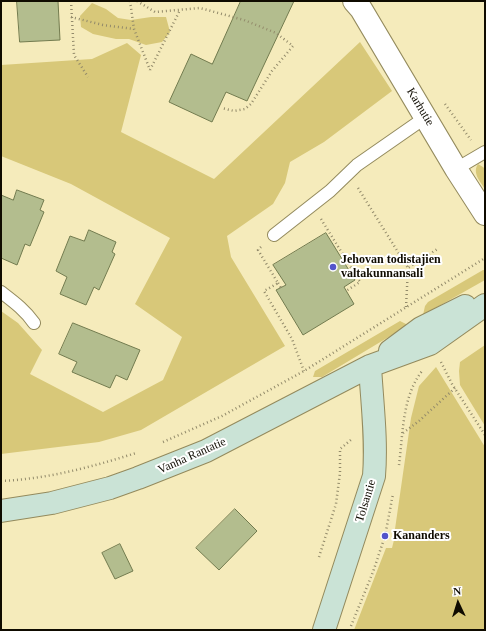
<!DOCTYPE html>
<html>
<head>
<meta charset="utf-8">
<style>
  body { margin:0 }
  #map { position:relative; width:486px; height:631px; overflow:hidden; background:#f5ebbb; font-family:Georgia,serif }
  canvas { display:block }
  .frame { position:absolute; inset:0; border:2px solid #0f0b00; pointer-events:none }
  .north { position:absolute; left:438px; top:583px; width:40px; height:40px; -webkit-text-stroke:3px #fff; paint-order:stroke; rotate:356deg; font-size:11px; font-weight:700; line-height:16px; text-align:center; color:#0f0b00 }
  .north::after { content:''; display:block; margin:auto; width:14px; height:18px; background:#0f0b00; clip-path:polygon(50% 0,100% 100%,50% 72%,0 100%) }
</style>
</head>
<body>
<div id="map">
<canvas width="486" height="631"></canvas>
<div class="frame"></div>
<div class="north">N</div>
</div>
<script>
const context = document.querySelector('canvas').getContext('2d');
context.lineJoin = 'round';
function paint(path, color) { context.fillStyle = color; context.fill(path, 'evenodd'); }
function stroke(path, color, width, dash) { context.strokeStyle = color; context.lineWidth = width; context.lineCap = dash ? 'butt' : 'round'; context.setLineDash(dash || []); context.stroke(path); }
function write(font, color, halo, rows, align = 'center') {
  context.font = font + ' Georgia,serif'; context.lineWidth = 4; context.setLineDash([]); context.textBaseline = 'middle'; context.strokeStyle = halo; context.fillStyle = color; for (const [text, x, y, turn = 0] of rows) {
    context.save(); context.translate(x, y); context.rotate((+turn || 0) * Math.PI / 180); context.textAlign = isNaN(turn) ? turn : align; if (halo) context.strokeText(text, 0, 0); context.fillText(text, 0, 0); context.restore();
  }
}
const green = new Path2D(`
  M92,3l14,6 12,9 13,2 20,-3h15l4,15 -8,10 -16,3 -17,-6h-13l-23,-5 -12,-7 -1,-11z
  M360,42l32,49 -68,51 -34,20 -5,21 -12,21 -46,32 4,21 54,89 -144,84 -42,12 -98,12v-143l17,12 24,27 -12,24 73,38 60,-32 19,-43 -47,-33 35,-66 -99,-54 -70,-28v-91l91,-6 35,-16 14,12 -20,77 93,47z
  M478,164l5,3 2,2v20c-5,-8 -13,-16 -7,-25z
  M483,270h2v10l-62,35 2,-9 3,-4z
  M400,321l6,3 1,2 -85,51h-9l2,-6z
  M485,345v81l-25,-41 -1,-14 1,-9z
  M436,367l49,80v183h-131l32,-82h6l4,-16 -1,-3 16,-111 8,-32z`);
const building = new Path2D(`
  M17,1h41l2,39 -40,2z
  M241,1h53l-47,100 -21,-9 -14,30 -43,-20 22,-48 21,10z
  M17,190l27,10 -4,10 4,2 -14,34 -5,-2 -8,21 -16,-7v-63l12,5z
  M89,230l27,12 -4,10 3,2 -16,36 -5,-3 -8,18 -26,-11 7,-17 -11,-6 14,-35 14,5z
  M326,233l29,47 -11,7 10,17 -51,31 -27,-45 10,-5 -13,-20z
  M73,323l67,27 -13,30 -11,-5 -6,13 -38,-16 5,-10 -18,-8z
  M235,509l22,22 -38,39 -23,-22z
  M120,544l13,27 -18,8 -13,-26z`);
const path = new Path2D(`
  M71,1l3,54 14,22
  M130,1l4,28 16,41
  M137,1l18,11 45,-4 44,12 32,13 17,13 -21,25 -21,33 -6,5 -11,2 -12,-3
  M71,17l32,8 31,4
  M150,70l30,-60
  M445,104l26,36
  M358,188l50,80
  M321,219l39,63 -14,9
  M261,247l-3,3 20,33 -14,8 28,48 12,32
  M278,283l3,5
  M406,307l2,-39 31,-20
  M441,362l11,22 33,51
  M403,433l16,-12 36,-33
  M163,442l59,-26 82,-45 181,-113
  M399,465c4,-31 3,-68 23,-94
  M1,481c46,-2 91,-14 135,-28
  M319,557l17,-53 4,-31v-24l12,-10
  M351,626l22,-54 12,-36 8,-42`);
const lane = new Path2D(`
  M456,169l29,-17
  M274,235l56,-44 27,-26 69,-48
  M1,292c13,10 24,18 33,31`);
const street = new Path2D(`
  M354,1l7,8 95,160 29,45`);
const secondary = new Path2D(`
  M390,351l31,-23 44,-22
  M1,511l51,-8 58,-15 28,-10 68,-27 164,-85 60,-22 55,-39
  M324,630l50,-154c3,-37 -2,-73 -4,-110`);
const markers = [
  [333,267,4,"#5354cb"],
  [385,536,4,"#5354cb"]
];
const streetNames = [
  ["Karhutie",420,107,59],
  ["Vanha Rantatie",192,456,-24],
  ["Tolsantie",366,501,-73]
];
const poiNames = [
  ["Jehovan todistajien",341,260],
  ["valtakunnansali",341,274],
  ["Kananders",393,536]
];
paint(green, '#d8c879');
paint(building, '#b3bd8e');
stroke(building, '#727b4f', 1);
stroke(lane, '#938a5d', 14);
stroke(street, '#938a5d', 24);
stroke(secondary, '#938a5d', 24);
stroke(path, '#928a6a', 2.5, [1, 3]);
stroke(lane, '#fff', 12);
stroke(street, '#fff', 22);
stroke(secondary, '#cae3d6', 22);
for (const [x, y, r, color] of markers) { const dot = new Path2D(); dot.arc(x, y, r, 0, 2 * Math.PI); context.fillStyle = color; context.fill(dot); stroke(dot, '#fff', 1.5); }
write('12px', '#0f0b00', '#fff', streetNames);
write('bold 12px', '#0f0b00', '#fff', poiNames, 'left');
</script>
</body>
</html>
